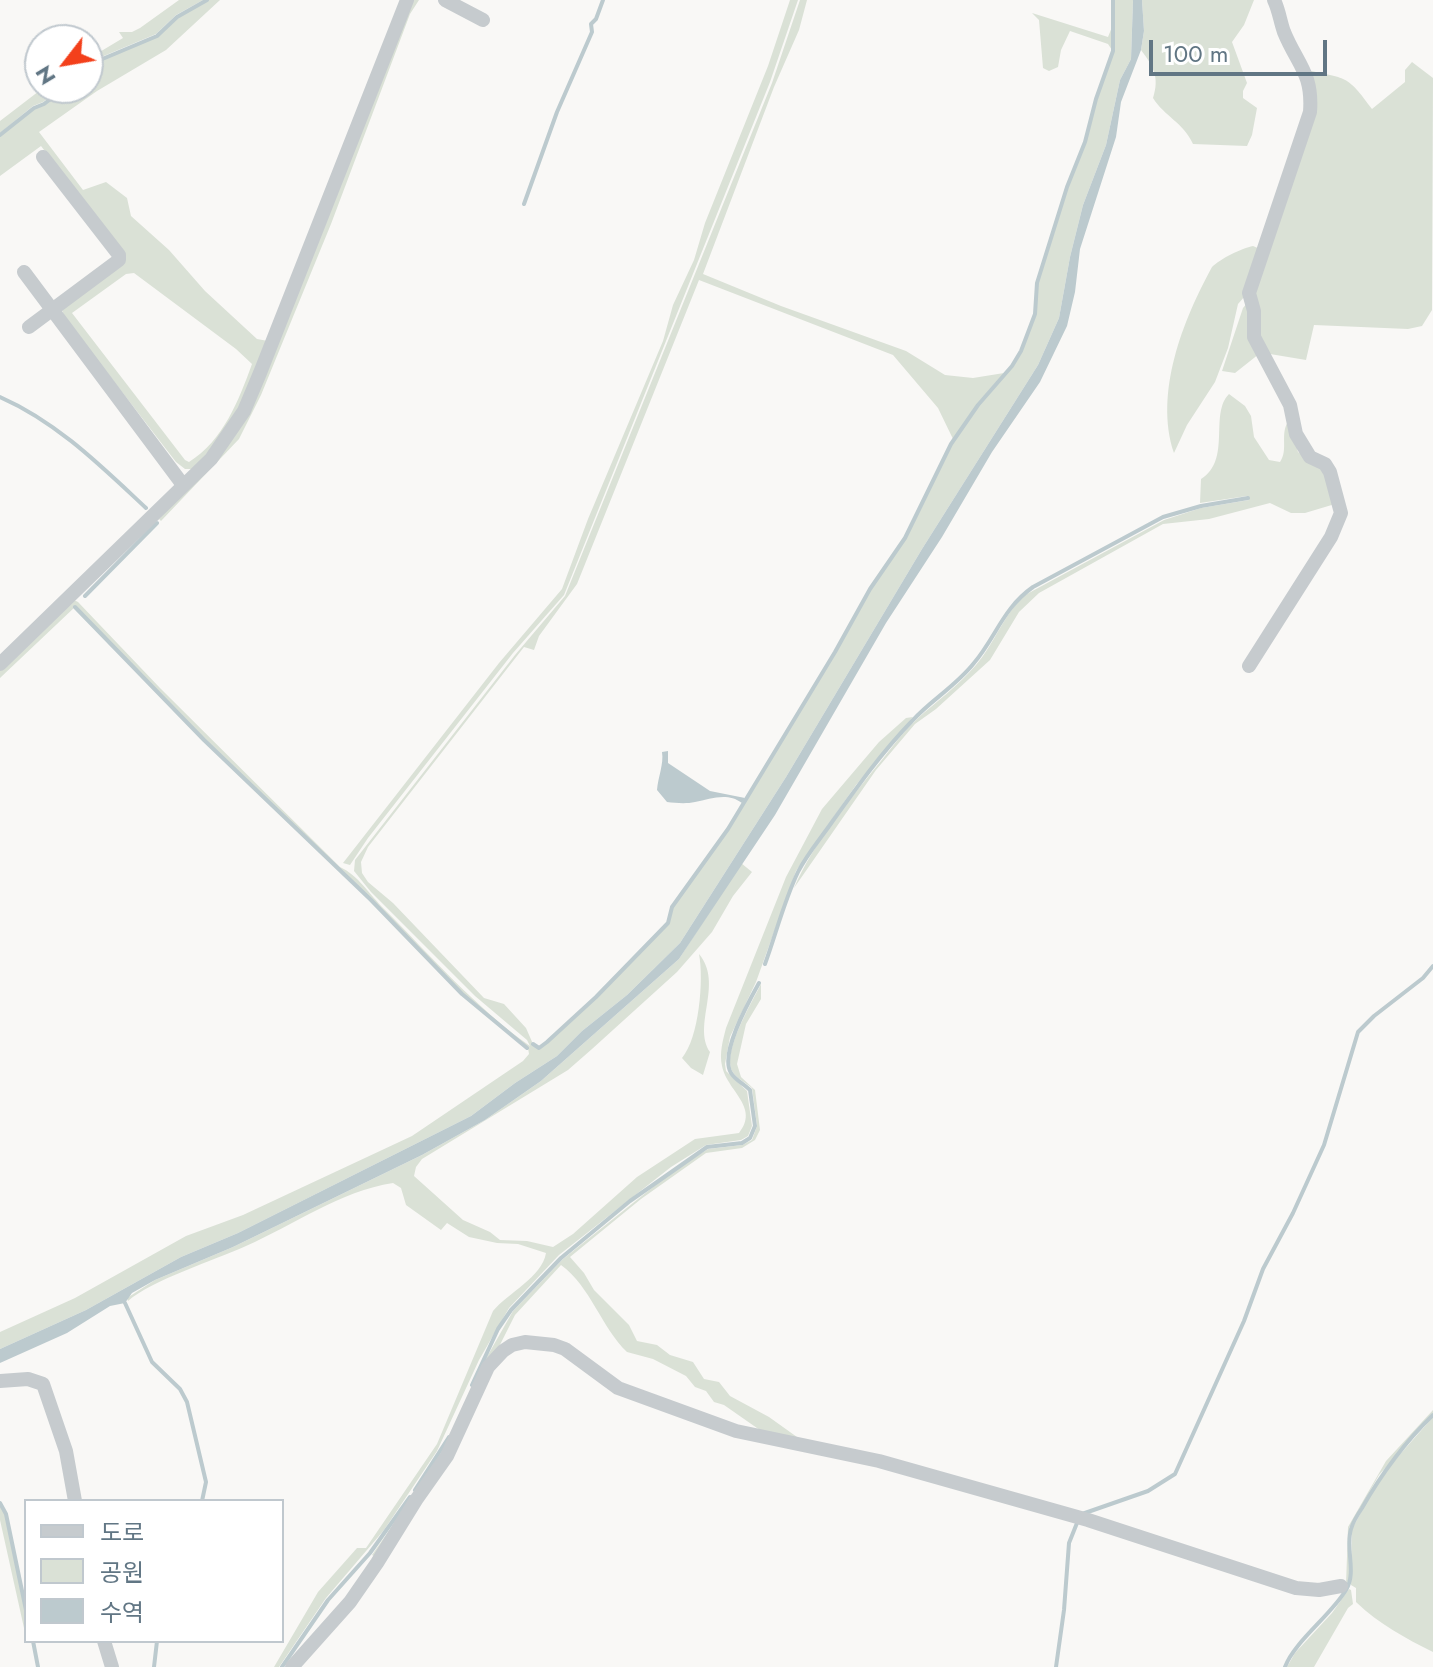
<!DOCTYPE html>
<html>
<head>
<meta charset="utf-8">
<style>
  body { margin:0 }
  #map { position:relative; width:1433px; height:1667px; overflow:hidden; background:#f9f8f6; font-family:Jost,"Noto Sans KR",sans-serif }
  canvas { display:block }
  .legend { position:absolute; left:24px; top:1499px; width:260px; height:144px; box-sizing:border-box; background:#fff; border:2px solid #c0c8ce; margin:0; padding:10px 14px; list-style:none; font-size:24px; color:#617684 }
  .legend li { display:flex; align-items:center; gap:16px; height:40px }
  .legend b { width:40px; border:2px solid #c0c8ce }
  .north { position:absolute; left:24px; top:24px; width:80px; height:80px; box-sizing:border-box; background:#fff; border:2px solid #c0c8ce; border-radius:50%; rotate:239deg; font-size:22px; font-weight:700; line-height:32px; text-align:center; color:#617684 }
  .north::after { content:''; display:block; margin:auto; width:28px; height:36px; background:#f3401b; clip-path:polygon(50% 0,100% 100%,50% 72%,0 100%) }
  .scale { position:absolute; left:1149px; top:40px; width:178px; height:36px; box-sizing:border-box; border:4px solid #617684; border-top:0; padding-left:10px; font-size:24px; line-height:28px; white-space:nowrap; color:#617684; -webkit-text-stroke:6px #fff; paint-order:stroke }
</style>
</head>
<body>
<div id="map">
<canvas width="1433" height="1667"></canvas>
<ul class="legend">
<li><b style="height:10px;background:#c6cbce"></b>도로</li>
<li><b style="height:22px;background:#dae1d6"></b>공원</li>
<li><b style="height:22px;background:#bccace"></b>수역</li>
</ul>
<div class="north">N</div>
<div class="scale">100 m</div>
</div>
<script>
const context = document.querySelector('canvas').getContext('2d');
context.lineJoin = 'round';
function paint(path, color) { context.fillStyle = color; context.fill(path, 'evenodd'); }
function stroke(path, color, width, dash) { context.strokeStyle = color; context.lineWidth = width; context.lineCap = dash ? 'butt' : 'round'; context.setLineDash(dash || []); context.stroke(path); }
const green = new Path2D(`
  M179,0h24l-27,15 -20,19 -57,24 -11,9v-8l35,-21 -4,-6h13l8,-4z
  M208,0h12l-54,50 -69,41 -58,41 44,58 23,-8 21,16 4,18 38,34 36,41 52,48 11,2 -36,82 -38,46h-9l-9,-7 -111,-144 -3,-8 63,-55 -84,-109 -41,30v-40l34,-28 10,-3 22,-17h22v-17l13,-10 56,-25 20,-19zM134,273l102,76 16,15c-13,36 -29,77 -63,98l-4,-2 -113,-147 54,-39z
  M410,0h9l-9,14 -79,210 -70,171 -22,44 -78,82 -2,-2 71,-78z
  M790,0h8l-28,82 -206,513 -51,58 -145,185 -18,27 -7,-2 156,-200 63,-74 26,-70 75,-178 10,-36 21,-45 11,-37 63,-157z
  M800,0h7l-8,30 -25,57 -71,187 78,32 125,45 39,24 28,3 31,-5 -27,31 -24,35 -15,-31 -45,-53 -194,-75 -122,304 -38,52 -5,14 -10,-3 -156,200 -7,15 1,11 6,9 25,21 91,95 20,6 22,24 7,16 7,4 56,-50 61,-62 11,-13 5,-15 56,-79 107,-176 34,-64 35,-51 47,-94 26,-39 35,-39 8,-14 15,-38 2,-31 29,-96 18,-45 11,-42 17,-49 1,-51h19l-2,59 -11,21 -14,65 -23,60 -13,52 -11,61 -21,47 -116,184 -136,228 -106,166 -53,52 -45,36 -25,25 -42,27 -44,33 -233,117 -57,24 -95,53 -86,39v-17l75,-34 111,-62 57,-21 169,-79 111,-75 6,-7 -1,-6 -66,-55 -90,-94 -167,-160 -129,-133 -76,72v-9l74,-69 4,2 82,86 180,179c18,8 30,28 44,42 47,47 92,99 146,137l-3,-6 -52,-44 -104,-104 -17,-21 1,-11 160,-205 50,-59 207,-513z
  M1142,0h112l-10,25 -12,17 15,41 -4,8v7l14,10 -5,27 -5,11 -54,-2c-10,-22 -28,-27 -40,-46 7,-21 0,-32 -12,-48l3,-19z
  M1032,13l76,24 4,-10v23l-4,-6 -38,-13 -9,19 -3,17 -9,4 -6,-3 -4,-48z
  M1412,62l21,16 -1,232 -10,16 -14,3 -94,-4 -8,35 -42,-7 -12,-53 51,-166 4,-64c39,9 40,4 65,39l33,-27v-12z
  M43,88h19l-19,14 -10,4 -33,27v-12z
  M1253,246l7,3 -15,47 -7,8 -10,44 -13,34 -28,43 -13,28c-20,-60 9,-133 38,-186 8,-8 30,-19 41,-21z
  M1248,302l11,52 -24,19 -13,-2 21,-63z
  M1229,394l16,12 6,10 3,21 15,23 11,2c9,-13 -1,-28 9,-42l9,32 28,20 9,32 -30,9h-14l-21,-10 -61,16 -46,5 -124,69 -20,19 -29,48 -54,49 -21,15 -39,46 -82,118c20,-46 55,-88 87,-127 11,-14 23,-30 36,-42 20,-18 41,-33 59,-54 19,-22 27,-50 49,-70l139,-75 37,-12 48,-8 -2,-4 -47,7 1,-24c31,-19 8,-65 28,-85z
  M913,717l-57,68 -60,86 -40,111 -26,55 -5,27 1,7 21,20 5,35 -4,10 -7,4 -35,5 -35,22 -112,88 -50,53 -30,52 -42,91 -53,79 -58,68 -47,69h-5l44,-75 39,-44h9l71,-104 56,-133c15,-18 49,-34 53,-58l-28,-9 -21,-1 -28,-6 -22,-14 -6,7 -35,-25 -5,-17 -8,-5c-53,8 -99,42 -147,63 -31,14 -94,34 -118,55l-1,-3 28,-18 78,-33 189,-92 63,-35 56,-39 138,-122 62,-96 11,9 -19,24 -21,36 -35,40 -85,77 -24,21 -146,89 -6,8 -2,9 49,44 27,12 10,8 27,1 26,6 20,-13 64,-57 58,-38 44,-6c21,-26 -12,-42 -17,-67 -3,-13 1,-26 4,-38l60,-151 36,-68 57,-67 27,-24z
  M699,954c25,30 -7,71 11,98l-7,23 -12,-7 -9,-10c17,-20 22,-78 17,-104z
  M761,984v15l-15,25 -9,40 4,13 14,13 5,40 -5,10 -13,8 -36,5 -65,46 -71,58 14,16 10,17 35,35 8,16 20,4 13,10 23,7 11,17 15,3 11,14 39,21 35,25 -37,-7 -43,-30 -10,-3 -8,-11 -11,-4 -9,-11 -33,-17 -26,-7c-26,-25 -36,-65 -66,-87l-46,50 -65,129 -73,114 -5,-3 70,-101 42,-92 29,-51 50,-52 110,-88 35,-22 34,-4 10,-5 5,-14 -5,-38c-6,-5 -16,-10 -20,-17 -10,-19 20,-69 29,-87z
  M1433,1410v4l-54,61 -30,53 1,49 -4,8 2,-58 38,-66z
  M1433,1417v235c-28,-14 -54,-28 -77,-50v-14l-5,-3 1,-56 29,-53z
  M0,1505l5,9 21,100v23l-26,-117z
  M1349,1589l2,1 2,14 -5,4 -34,59h-27l8,-14 37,-40z`);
const water = new Path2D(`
  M1133,0h9l2,31 -3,19 -20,52 -5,35 -36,112 -5,43 -8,34 -27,56 -48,70 -50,85 -56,86 -111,192 -96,144 -138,122 -56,39 -63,35 -189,92 -78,33 -23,13 -7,10 -15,3 -43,27 -67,30v-14l86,-39 95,-53 57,-24 233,-117 44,-33 42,-27 25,-25 45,-36 53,-52 106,-166 136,-228 116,-184 21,-47 11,-61 13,-52 23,-60 14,-65 11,-21z
  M668,751v12l42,28 35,7 -3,5c-15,-11 -31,-4 -47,-1 -9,2 -19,1 -28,0l-10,-12c1,-13 7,-26 5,-38z`);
const stream = new Path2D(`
  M88,70l12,-10 57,-24 20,-19 30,-17
  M0,135l34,-27 10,-4 21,-16
  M524,204l33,-92 35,-80 -1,-8 5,-5 7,-19
  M0,397c57,25 101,69 146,111
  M85,596l72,-73
  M75,607l129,133 167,160 91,94 65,54
  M765,964c11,-30 19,-63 33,-92 9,-18 23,-34 34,-50 25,-35 50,-70 80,-101 19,-21 44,-35 62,-58 22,-26 29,-55 59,-76l130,-70 38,-11 47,-8
  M533,1044l6,4 8,-6 49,-45 72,-74 4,-16 56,-78 107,-177 35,-63 35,-51 46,-94 27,-39 34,-39 9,-15 14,-37 2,-31 30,-96 18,-45 11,-43 17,-48v-51
  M125,1303l27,59 28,27 7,13 19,80 -4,19
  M472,1385l26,-56 13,-19 50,-52 69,-57 77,-54 35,-4 8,-5 5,-12 -5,-36c-6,-6 -15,-10 -19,-17 -12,-19 18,-72 28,-90
  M415,1490l34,-53
  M0,1503l6,11 20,96
  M1082,1514l66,-23 27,-17 69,-153 19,-52 30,-56 31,-68 34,-113 16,-16 49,-38 10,-12
  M33,1641l5,26
  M154,1667l3,-26
  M282,1667l46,-67 42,-47 40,-56
  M1056,1667l8,-57 5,-67 8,-20
  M1285,1667c9,-25 46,-52 61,-77 11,-18 -1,-41 5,-61 2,-7 7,-15 11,-21 20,-35 42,-65 71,-93`);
const minor = new Path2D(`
  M445,0l38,20
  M24,272l159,213
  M29,327l90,-67v-5l-76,-98
  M0,664l211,-205 33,-48 16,-38 147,-373
  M1249,666l82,-129 10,-24 -11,-41 -5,-8 -15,-7 -14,-23 -6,-29 -36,-68v-26l-5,-18 61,-181c3,-39 -13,-48 -26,-80 -4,-11 -5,-22 -10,-32
  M0,1381l28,-2 15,5 23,67 9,50
  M104,1641l8,26
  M292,1667l58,-65 27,-39 39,-63 31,-44 41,-89 15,-16 9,-6 13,-3 29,3 11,4 53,39 118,43 143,30 209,59 208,68 23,2 22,-4`);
paint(green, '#dae1d6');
paint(water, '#bccace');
stroke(stream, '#bccace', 4);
stroke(minor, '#c6cbce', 14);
</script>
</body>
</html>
